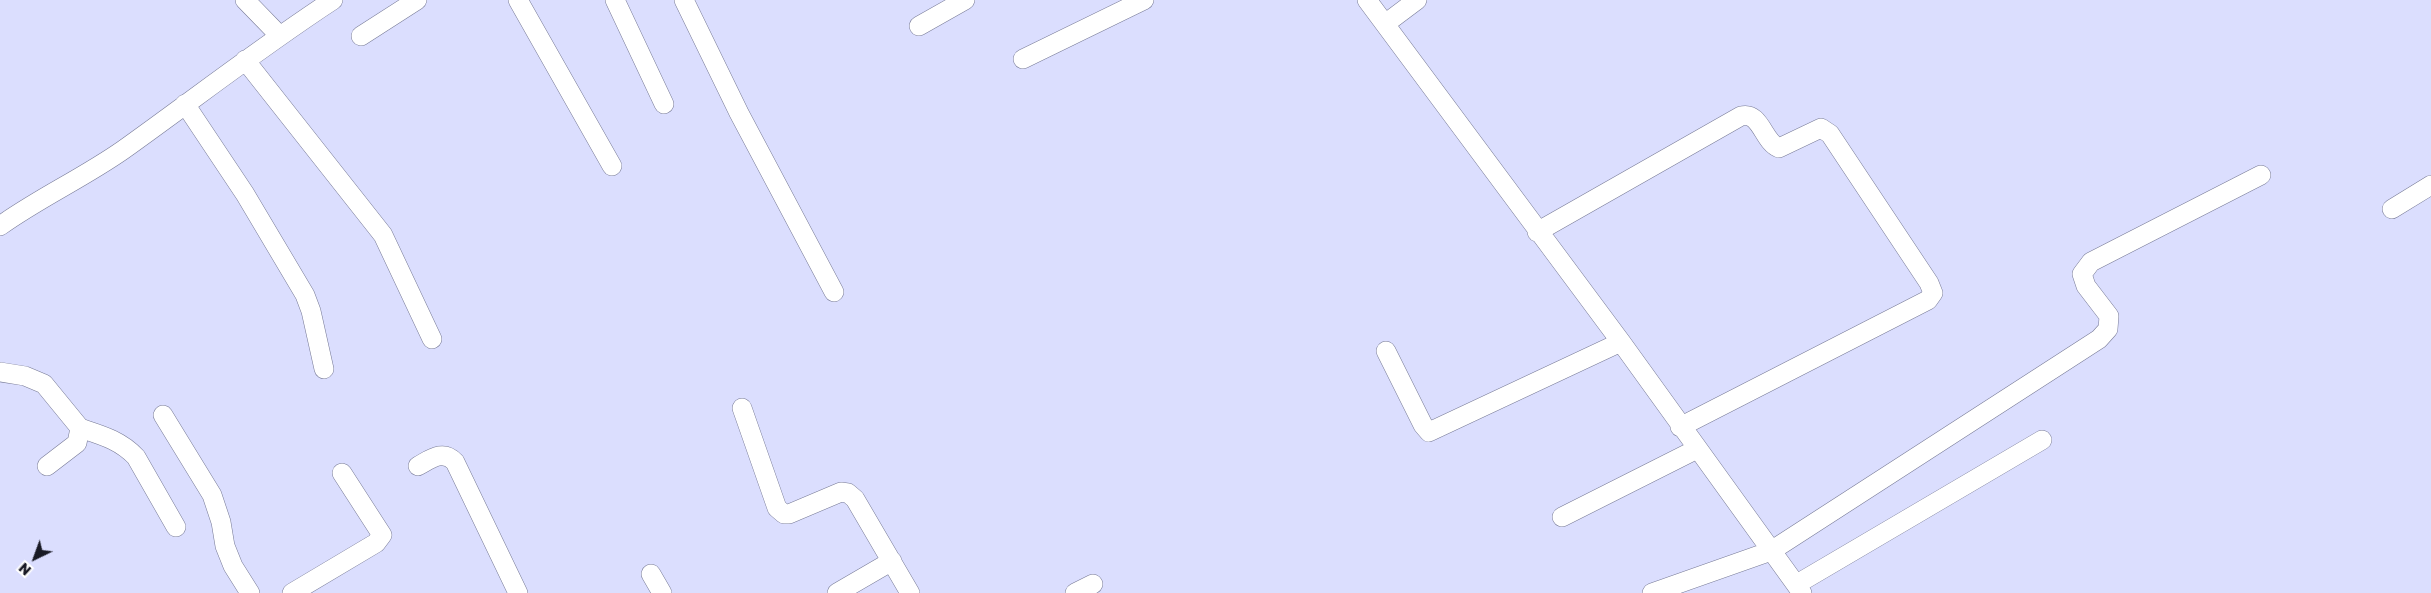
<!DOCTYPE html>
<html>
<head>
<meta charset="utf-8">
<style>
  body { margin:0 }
  #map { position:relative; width:2431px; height:593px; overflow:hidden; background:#dbdefe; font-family:"Golos Text",sans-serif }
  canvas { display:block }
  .north { position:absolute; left:10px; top:533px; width:50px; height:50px; -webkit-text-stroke:4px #fff; paint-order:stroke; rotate:222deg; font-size:14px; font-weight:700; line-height:20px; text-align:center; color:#191a25 }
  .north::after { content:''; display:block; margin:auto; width:18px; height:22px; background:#191a25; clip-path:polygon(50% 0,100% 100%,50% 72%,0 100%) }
</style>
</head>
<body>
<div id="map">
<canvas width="2431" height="593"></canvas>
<div class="north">N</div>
</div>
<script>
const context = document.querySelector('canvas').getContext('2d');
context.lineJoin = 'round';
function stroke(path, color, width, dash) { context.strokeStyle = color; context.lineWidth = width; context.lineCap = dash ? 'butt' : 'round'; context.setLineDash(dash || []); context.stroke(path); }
const street = new Path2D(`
  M245,0l34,35
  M518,0l94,166
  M615,0l49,104
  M684,0l55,113 95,179
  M1367,0l254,342 181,251
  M1385,24l32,-24
  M919,26l46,-26
  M361,36l56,-36
  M1023,59l121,-59
  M245,60l138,175 49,104
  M185,104l60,90 60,101 6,16 13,58
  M2392,209l39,-24
  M0,226c39,-28 83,-48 123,-76 70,-50 138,-103 210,-150
  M1537,232l204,-116c20,-5 22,26 38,32l42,-20 9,6 99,149 4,10 -5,7 -248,127
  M1386,351l37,74 6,7 192,-90
  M0,372l25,4 19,8 36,44 -3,15 -30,23
  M742,408l35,100 7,6h5l52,-22 7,1 7,6 55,94
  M163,415l49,80 9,27 4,24 8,20 17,27
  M80,428c21,7 40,12 56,29l40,70
  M418,466c13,-7 25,-17 37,-4l63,131
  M1562,517l135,-68
  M651,574l11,19
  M1797,584l245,-144
  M292,593l84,-50 6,-8 -40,-62
  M837,593l55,-32
  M1075,593l18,-9
  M1652,593l119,-42 328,-212 9,-10 1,-13 -23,-30 -4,-12 9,-12 170,-87`);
stroke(street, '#777a96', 20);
stroke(street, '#fff', 19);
</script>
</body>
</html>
